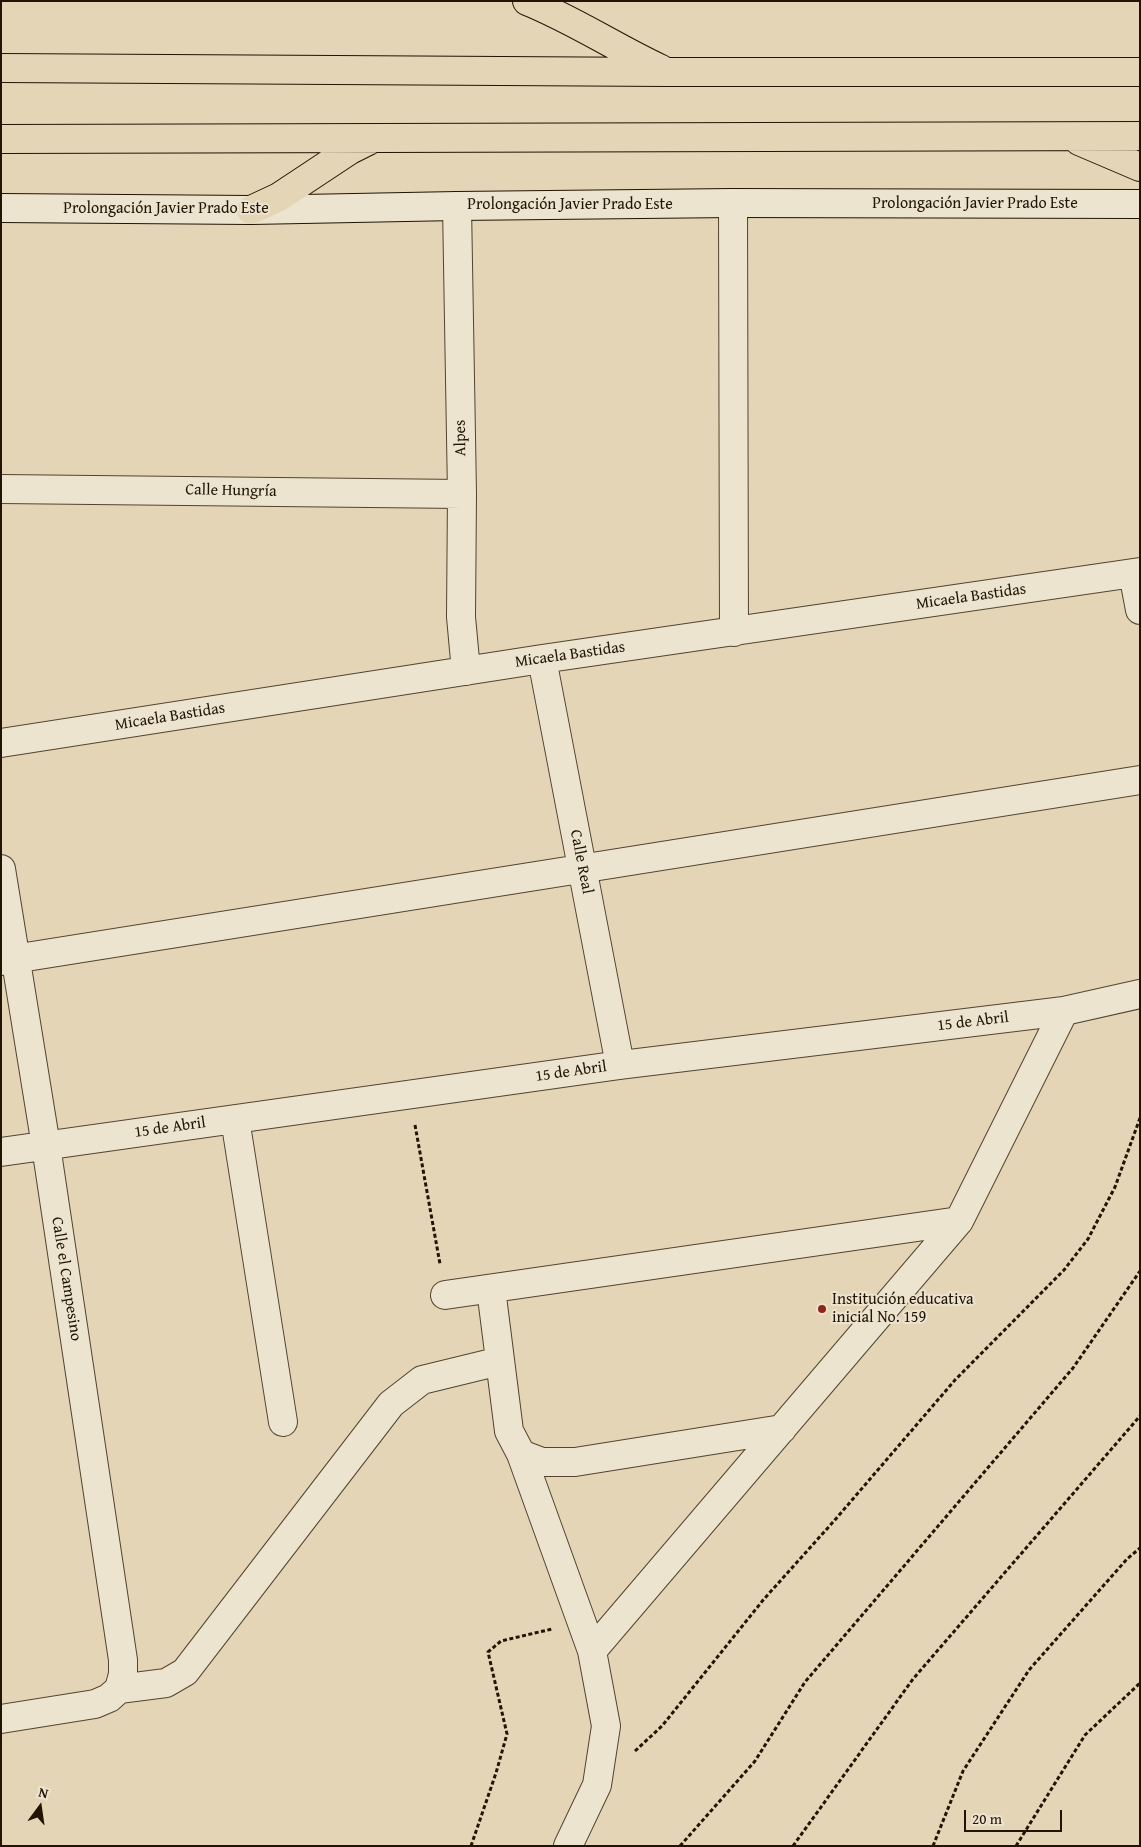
<!DOCTYPE html>
<html>
<head>
<meta charset="utf-8">
<style>
  body { margin:0 }
  #map { position:relative; width:1141px; height:1847px; overflow:hidden; background:#e3d5b6; font-family:"Gentium Book Plus",serif }
  canvas { display:block }
  .frame { position:absolute; inset:0; border:2px solid #211403; pointer-events:none }
  .north { position:absolute; left:15px; top:1782px; width:50px; height:50px; -webkit-text-stroke:4px #ede4d0; paint-order:stroke; rotate:14deg; font-size:14px; font-weight:700; line-height:20px; text-align:center; color:#211403 }
  .north::after { content:''; display:block; margin:auto; width:18px; height:22px; background:#211403; clip-path:polygon(50% 0,100% 100%,50% 72%,0 100%) }
  .scale { position:absolute; left:964px; top:1810px; width:98px; height:22px; box-sizing:border-box; border:2px solid #211403; border-top:0; padding-left:6px; font-size:15px; line-height:18px; white-space:nowrap; color:#211403; -webkit-text-stroke:4px #ede4d0; paint-order:stroke }
</style>
</head>
<body>
<div id="map">
<canvas width="1141" height="1847"></canvas>
<div class="frame"></div>
<div class="north">N</div>
<div class="scale">20 m</div>
</div>
<script>
const context = document.querySelector('canvas').getContext('2d');
context.lineJoin = 'round';
function stroke(path, color, width, dash) { context.strokeStyle = color; context.lineWidth = width; context.lineCap = dash ? 'butt' : 'round'; context.setLineDash(dash || []); context.stroke(path); }
function write(font, color, halo, rows, align = 'center') {
  context.font = font + ' "Gentium Book Plus",serif'; context.lineWidth = 4; context.setLineDash([]); context.textBaseline = 'middle'; context.strokeStyle = halo; context.fillStyle = color; for (const [text, x, y, turn = 0] of rows) {
    context.save(); context.translate(x, y); context.rotate((+turn || 0) * Math.PI / 180); context.textAlign = isNaN(turn) ? turn : align; if (halo) context.strokeText(text, 0, 0); context.fillText(text, 0, 0); context.restore();
  }
}
const path = new Path2D(`
  M415,1125l25,139
  M635,1751l27,-25 102,-127 70,-78 121,-141 109,-110 24,-31 27,-52 25,-69
  M471,1846l25,-73 11,-39 -19,-82 13,-11 51,-12
  M680,1846l75,-85 50,-79 268,-314 67,-97
  M793,1846l120,-167 227,-263
  M933,1846l30,-75 66,-101 98,-111 13,-11
  M1016,1846l69,-111 55,-52`);
const street = new Path2D(`
  M733,203l1,429
  M457,206l5,288 -1,123 5,54
  M1,489l461,5
  M1133,573l7,37
  M542,659l78,406
  M1,743l541,-84 598,-87
  M1,869l45,277 77,514v14l-4,15
  M1,961l1139,-181
  M235,1119l48,303
  M1,1152l619,-87 444,-54 76,-17
  M491,1289l18,142 12,23 71,197 14,75 -9,59 -29,61
  M445,1295l514,-74
  M521,1454l21,8h33l207,-33
  M592,1651l367,-430 105,-210
  M1,1719l94,-15 14,-6 10,-9 47,-6 19,-11 206,-268 31,-24 78,-19`);
const secondary = new Path2D(`
  M1,208l250,2 206,-4 276,-3 407,1`);
const primary = new Path2D(`
  M527,1c47,19 89,47 134,68
  M1,68l666,4h473
  M1,139l1139,-3
  M1079,141l61,26
  M251,210l28,-13 71,-47 20,-10`);
const markers = [
  [822,1309,5,"#8f2418"]
];
const streetNames = [
  ["Prolongación Javier Prado Este",975,204],
  ["Prolongación Javier Prado Este",570,205],
  ["Prolongación Javier Prado Este",166,209],
  ["Alpes",461,438,-91],
  ["Calle Hungría",231,491,1],
  ["Micaela Bastidas",971,597,-8],
  ["Micaela Bastidas",570,655,-8],
  ["Micaela Bastidas",170,717,-9],
  ["Calle Real",581,862,79],
  ["15 de Abril",973,1022,-7],
  ["15 de Abril",571,1072,-8],
  ["15 de Abril",170,1128,-8],
  ["Calle el Campesino",66,1279,81]
];
const poiNames = [
  ["Institución educativa",832,1300],
  ["inicial No. 159",832,1318]
];
stroke(street, '#524430', 30);
stroke(secondary, '#211403', 30);
stroke(primary, '#211403', 30);
stroke(path, '#211403', 3, [4, 2.5]);
stroke(street, '#ede4d0', 28);
stroke(secondary, '#ede4d0', 28);
stroke(primary, '#e3d5b6', 28);
for (const [x, y, r, color] of markers) { const dot = new Path2D(); dot.arc(x, y, r, 0, 2 * Math.PI); context.fillStyle = color; context.fill(dot); stroke(dot, '#ede4d0', 2); }
write('16px', '#211403', '#ede4d0', streetNames);
write('16px', '#211403', '#ede4d0', poiNames, 'left');
</script>
</body>
</html>
